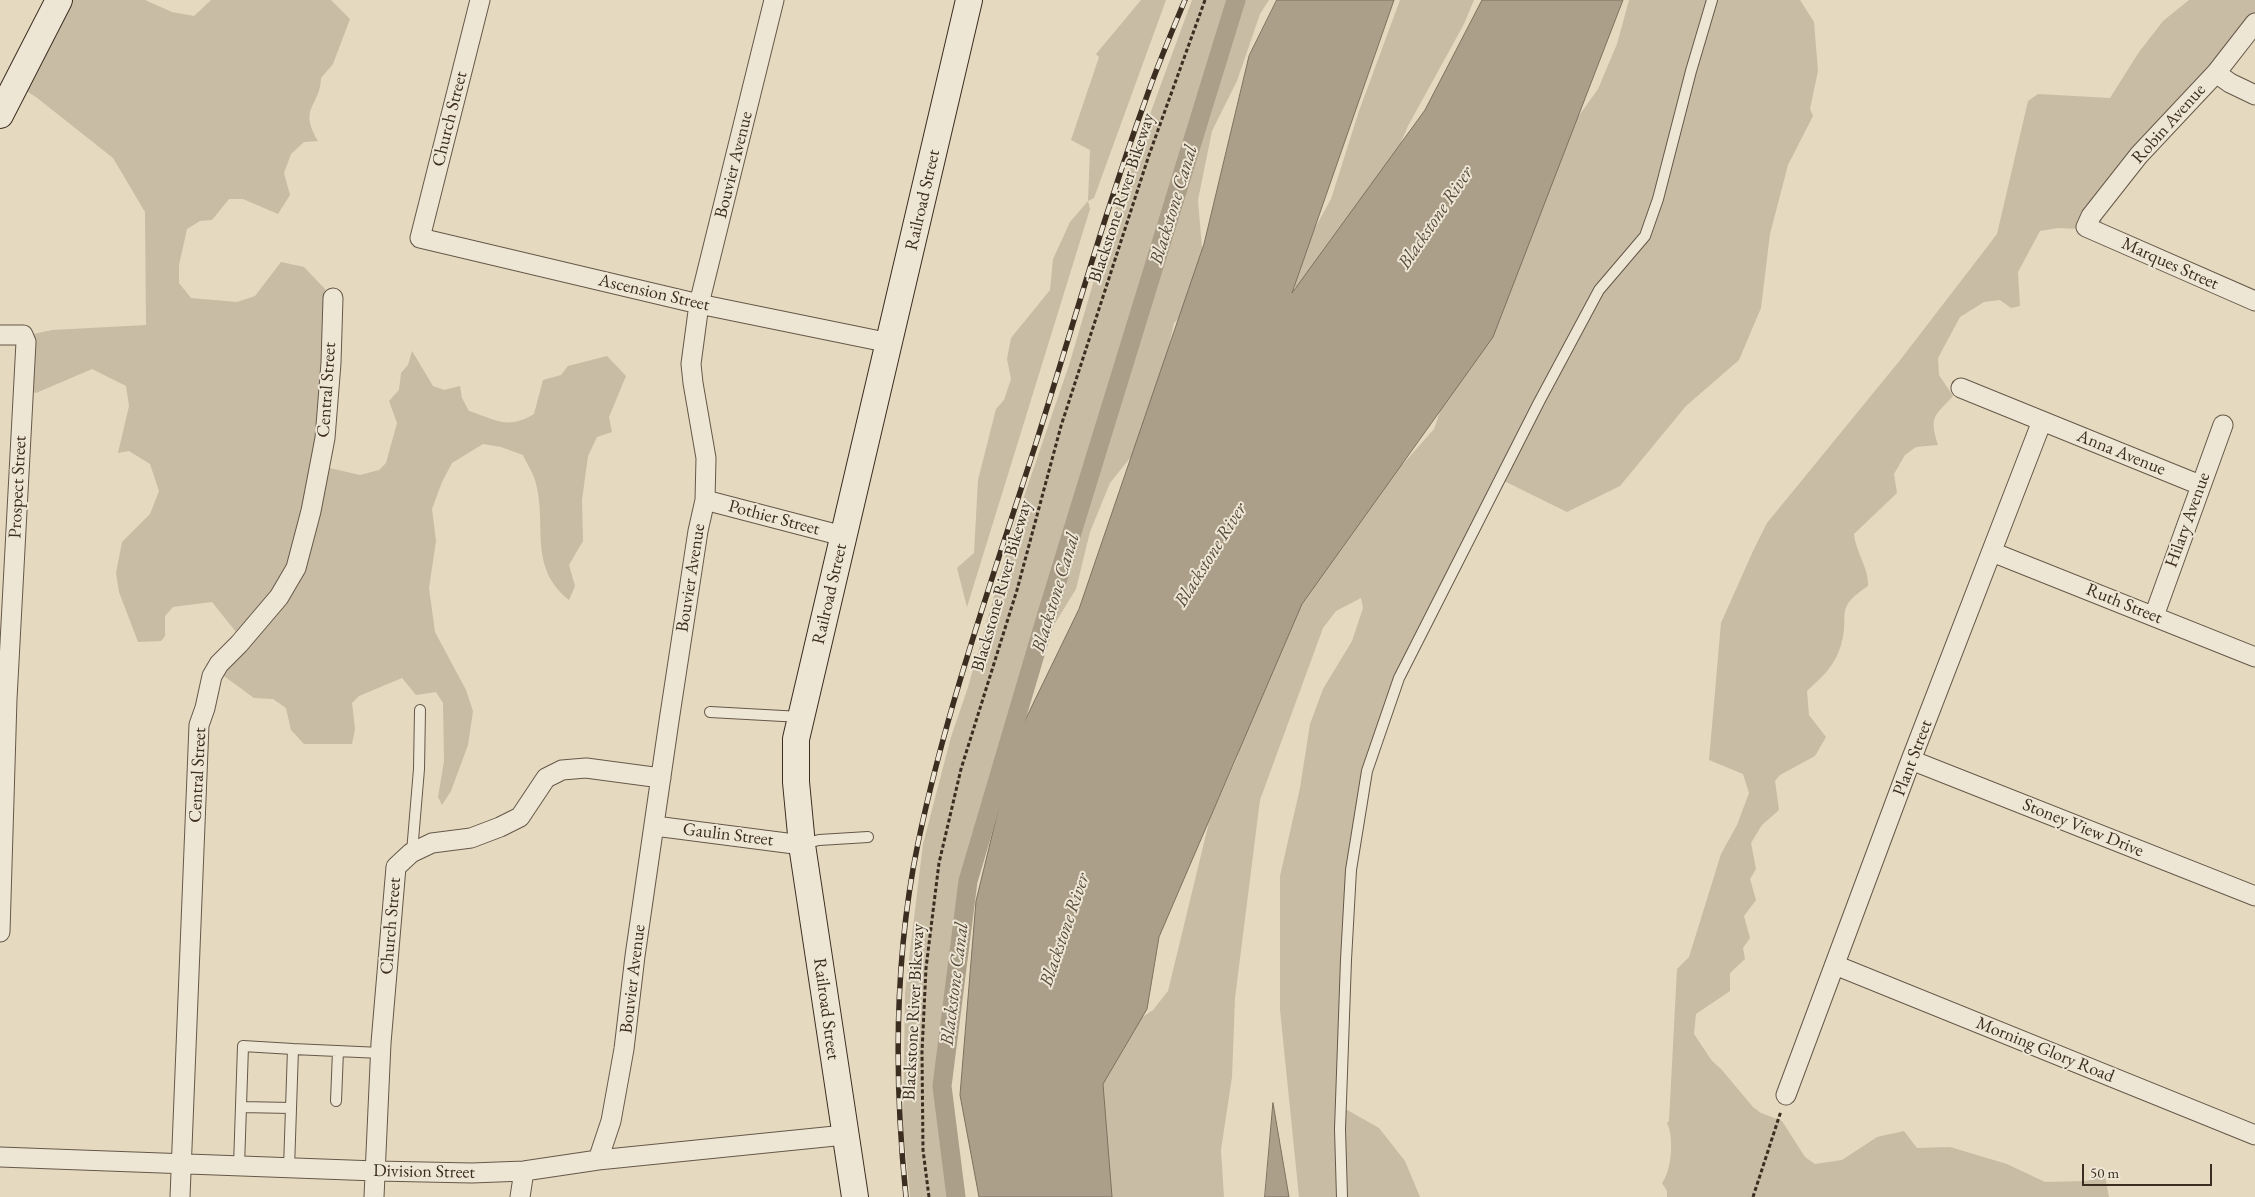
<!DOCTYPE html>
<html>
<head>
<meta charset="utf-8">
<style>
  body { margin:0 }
  #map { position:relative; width:2255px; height:1197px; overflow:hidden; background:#e5d9bf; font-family:"EB Garamond",serif }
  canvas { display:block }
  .scale { position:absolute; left:2082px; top:1164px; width:130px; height:22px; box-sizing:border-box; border:2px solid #3c2d21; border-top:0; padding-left:6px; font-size:15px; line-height:18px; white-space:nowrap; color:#3c2d21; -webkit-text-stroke:4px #eee6d5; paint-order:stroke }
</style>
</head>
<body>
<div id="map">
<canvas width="2255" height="1197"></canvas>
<div class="scale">50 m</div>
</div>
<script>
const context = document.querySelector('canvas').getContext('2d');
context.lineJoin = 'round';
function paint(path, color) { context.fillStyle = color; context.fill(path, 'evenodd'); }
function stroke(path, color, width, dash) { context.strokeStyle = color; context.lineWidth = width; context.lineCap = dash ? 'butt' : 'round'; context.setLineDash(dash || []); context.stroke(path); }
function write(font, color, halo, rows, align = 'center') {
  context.font = font + ' "EB Garamond",serif'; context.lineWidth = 4; context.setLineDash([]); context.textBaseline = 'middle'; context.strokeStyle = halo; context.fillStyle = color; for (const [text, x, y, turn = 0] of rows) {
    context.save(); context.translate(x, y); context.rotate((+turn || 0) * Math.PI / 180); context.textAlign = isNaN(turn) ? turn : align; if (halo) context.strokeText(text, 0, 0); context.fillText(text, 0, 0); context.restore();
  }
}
const green = new Path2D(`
  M54,0h91l27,12 22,4 17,-16h120l19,19 -17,45 -12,14c-1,29 -23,29 -3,63l-14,1 -13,12 -7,19 6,22 -12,19 -35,-15h-14l-17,21 -12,1 -13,8 -8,36v18l12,15 46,4 18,-6 26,-34 23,5 21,22 3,52 -12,124 44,10 19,-5 7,-7 11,-40 -8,-22 10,-11 2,-17 7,-8 4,-14 21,35 11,4 16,-4 2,12 7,13c28,9 38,19 65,3l9,-34 18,-5 7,-9 39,-10 19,20 -17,41 3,15 -15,5 -9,19 -6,44 1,41 -14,24 6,21 -6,14c-41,-33 -22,-73 -33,-116 -2,-10 -9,-20 -13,-29l-22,-8 -18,-3 -31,19 -10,19 -10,27 4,32 -7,47 6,44 31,58 7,21 -5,34 -17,46 -9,14 -4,-8 6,-36 -1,-58 -7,-11 -20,3 -14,-17 -43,18 -7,7 3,26 -3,15h-48l-13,-14 -5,-22 -13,-9 -19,-1 -37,-27 23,-34 -28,-35 -39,5 -8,9v20l-4,5 -23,1 -19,-50 -3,-19 6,-31 28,-28 9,-23 -9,-27 -21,-13 -11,2 11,-47 -3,-20 -34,-17 -56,24 -18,-7 2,-49 32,-7 94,-5 -1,-113 -32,-54 -77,-61 -24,-15z
  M1141,0h25l-72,198 -6,3 2,8 -123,398 -10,-39 17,-15 4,-73 18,-71 8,-9 7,-21 -4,-20 4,-21 39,-48 3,-31 17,-37 18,-21 2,-51 -19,-10 28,-83 -3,-3z
  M1192,0h77l-9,14 -23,67 -25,50 -14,69 7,85 -8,15 -23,23 -15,68 -17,52 -32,40 -20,49 -14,57 -46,75 -27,71 -23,81 -9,73 -21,56 1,35 -11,72 12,100 11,45h-53l-7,-70 2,-135 18,-148 28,-107 17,-50 47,-164 55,-161 44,-150z
  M1400,0h74l-10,24 -56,102 -30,69 -81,101 -2,-11 5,-30 31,-56 28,-88z
  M1629,0h171l14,22 4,49 -8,38 3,7 -25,49 -18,69 -9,74 -22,52 -53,46 -66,80 -53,26 -65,-32 -102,194 -31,91 -17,102 -10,240 37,21 26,33 15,36h-121l-19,-187v-134l20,-88 10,-64 13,-35 29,-48 11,-33 -2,-10 -25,13 -13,17 -63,172 -25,198 -3,79 -11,73 3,47h-135l4,-147 60,-40 15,-19 42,-173 27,-60 34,-108 83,-156 49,-30 31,-35 19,-55 125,-257 20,-28 19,-45z
  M2189,0h66v15l-156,183 4,32 -45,-2 -18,3 -22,41 2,34 -9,2 -11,-8 -16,2 -24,15 -22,41 1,17 14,21c-19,21 -24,20 -15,49l-22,2 -11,8 -11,19 3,19 -43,41c2,19 15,34 14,52 -36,24 -17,28 -27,59 -6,21 -19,32 -34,46l2,24 17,22 -11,19 -35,19 -5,6 4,29 -17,15 -11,18 5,26 -6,10 6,21 -12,16 6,22 -7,10 2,11 -15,14v18l-34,23 -2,20 18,27 9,8 32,38 8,6 21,8 23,36 10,7 27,-4 35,-23 27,-6 13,17 33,-1 57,17 38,18 41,-1 19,-5 4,21h-442v-6l-5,-8c10,-13 12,-47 5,-60l2,-2 8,-152 12,-12 32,-103 16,-29 12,-32 -6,-19 -34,-14 12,-137 32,-72 14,-28 134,-164 96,-125 31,-133 10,-7 72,4 29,-46 24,-31z`);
const water = new Path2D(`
  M1277,0h117l-102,293 133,-183 57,-110h141l-130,337 -191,267 -143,333 -12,72 -44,75 9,113h-133l-19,-102 16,-194 39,-160 64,-132 125,-365 45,-188z
  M1273,1103l16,94h-24z`);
const canal = new Path2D(`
  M956,1197l-14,-111 26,-205 78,-264 190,-617`);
const path = new Path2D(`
  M929,1197l-6,-47 -1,-98 4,-84 13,-105 22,-94 56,-179 44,-164 88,-271 56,-155
  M1753,1197l28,-86`);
const lane = new Path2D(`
  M710,712l91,5
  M803,844l16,-4 49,-3
  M412,852l7,-83 1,-59
  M336,1101l2,-50
  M241,1107l50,1
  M239,1166l4,-120 50,3
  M289,1168l4,-119 88,4
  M1342,1197l-2,-68 6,-169 5,-90 16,-99 32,-93 140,-276 60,-112 46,-54 13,-37 33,-128 21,-71`);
const street = new Path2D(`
  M480,0l-60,238 279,66 191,39
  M2255,23l-39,50 -77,82 -48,61 -5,11 169,74
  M2216,73l14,10 25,12
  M0,335h23l3,7 -19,357 -7,233
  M1961,388l239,97
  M705,500l138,36
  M1992,552l263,105
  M2154,616l69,-191
  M1911,760l344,136
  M655,826l147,19
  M1835,965l420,170
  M1786,1095l125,-335 131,-339
  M0,1157l376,14 96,2 52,-2 74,-11 247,-25
  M598,1160l13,-39 13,-72 11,-93 34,-235 29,-190 7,-31 1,-42 -13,-75 -2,-19 8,-60 75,-304
  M180,1197l19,-472 6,-17 7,-32 7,-12 20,-20 40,-47 17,-29 15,-57 14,-73 6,-75 2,-65
  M374,1197l7,-154 15,-176 15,-14 21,-10 39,-5 29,-11 20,-10 26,-39 16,-8 24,-2 75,10
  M520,1197l4,-26`);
const secondary = new Path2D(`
  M0,115l59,-115
  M855,1197l-53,-352 -6,-63v-43l173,-739`);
const rail = new Path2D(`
  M906,1197c-12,-117 -12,-238 12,-354 28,-134 76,-269 118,-400 37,-117 70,-235 112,-350 11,-31 24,-62 37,-93`);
const streetNames = [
  ["Church Street",450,119,-76],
  ["Robin Avenue",2169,124,-48],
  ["Bouvier Avenue",734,165,-76],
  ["Blackstone River Bikeway",1122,198,-72],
  ["Railroad Street",923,200,-77],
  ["Marques Street",2170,264,24],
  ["Ascension Street",654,293,13],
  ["Central Street",327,390,-86],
  ["Anna Avenue",2121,453,22],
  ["Prospect Street",18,487,-87],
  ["Pothier Street",774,518,15],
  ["Hilary Avenue",2188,520,-70],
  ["Bouvier Avenue",691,578,-81],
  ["Blackstone River Bikeway",1002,586,-74],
  ["Railroad Street",830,594,-77],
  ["Ruth Street",2124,604,22],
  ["Plant Street",1913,758,-69],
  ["Central Street",198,775,-87],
  ["Stoney View Drive",2083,828,22],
  ["Gaulin Street",728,835,7],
  ["Church Street",391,926,-85],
  ["Bouvier Avenue",633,979,-83],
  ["Railroad Street",826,1009,82],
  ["Blackstone River Bikeway",914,1012,-87],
  ["Morning Glory Road",2045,1050,22],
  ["Division Street",424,1172,1]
];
const waterNames = [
  ["Blackstone Canal",1174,205,-73],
  ["Blackstone River",1436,218,-56],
  ["Blackstone River",1211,555,-58],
  ["Blackstone Canal",1056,593,-73],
  ["Blackstone River",1065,930,-71],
  ["Blackstone Canal",955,984,-83]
];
paint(green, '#c8bca4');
paint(water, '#ac9f89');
stroke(water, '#7f715f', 1);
stroke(canal, '#ac9f89', 19);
stroke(lane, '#665848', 12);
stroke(street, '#665848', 21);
stroke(secondary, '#3c2d21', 28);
stroke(path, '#3c2d21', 3, [4, 2.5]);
stroke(lane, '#eee6d5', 10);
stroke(street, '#eee6d5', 19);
stroke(secondary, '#eee6d5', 26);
stroke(rail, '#3c2d21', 5.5);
stroke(rail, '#eee6d5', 4, [11]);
write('18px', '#3c2d21', '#eee6d5', streetNames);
write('italic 19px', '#584a3b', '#eee6d5', waterNames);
</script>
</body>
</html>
